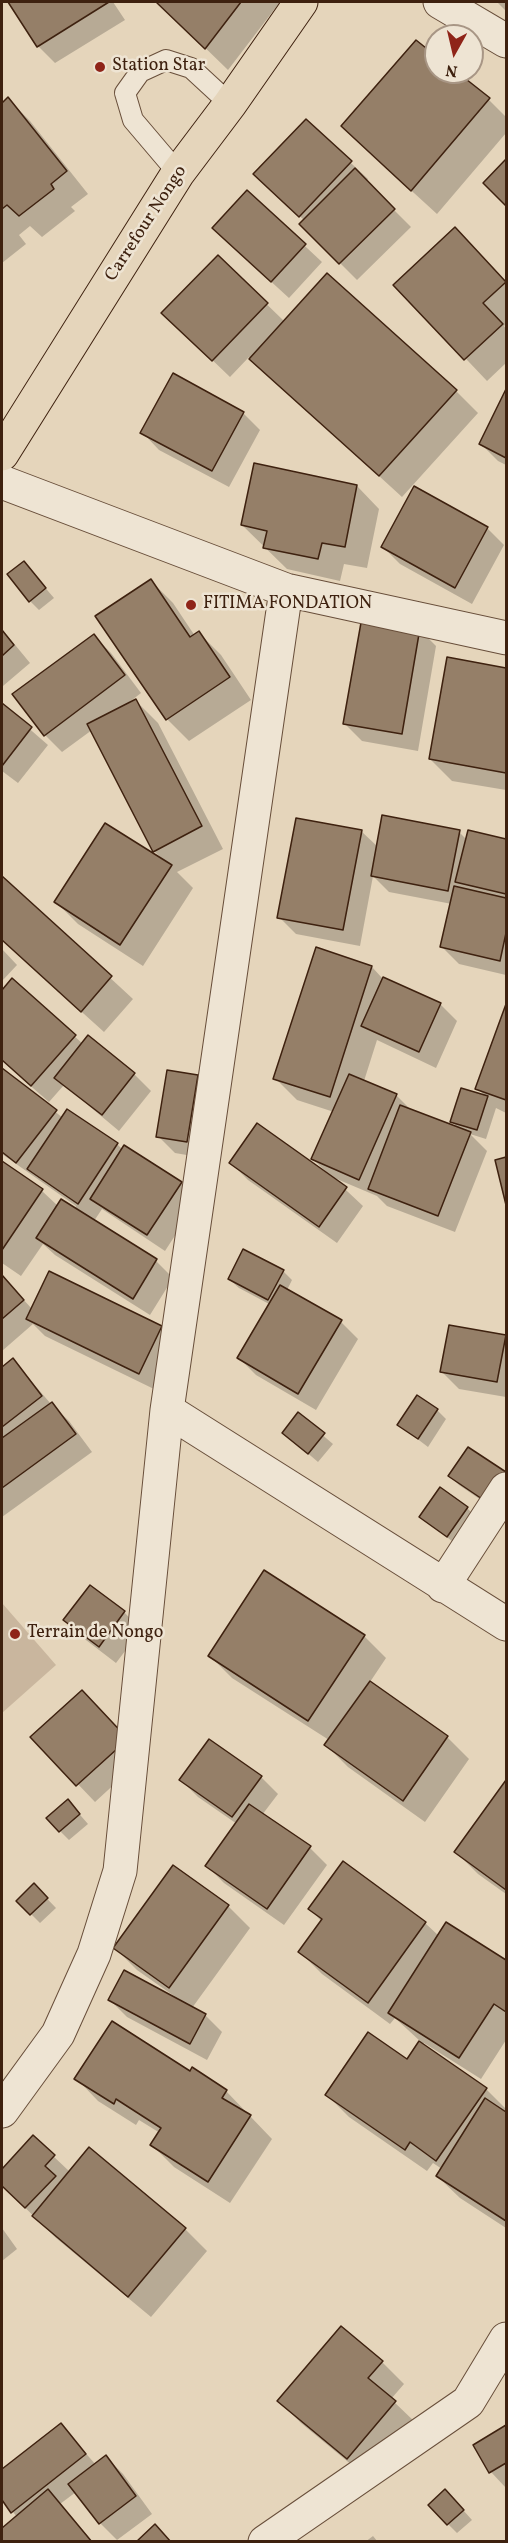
<!DOCTYPE html>
<html>
<head>
<meta charset="utf-8">
<style>
  body { margin:0 }
  #map { position:relative; width:508px; height:2543px; overflow:hidden; background:#e5d5bb; font-family:Vollkorn,serif }
  canvas { display:block }
  .frame { position:absolute; inset:0; border:3px solid #3e210f; pointer-events:none }
  .north { position:absolute; left:424px; top:24px; width:60px; height:60px; box-sizing:border-box; background:#eee4d3; border:2px solid #a89685; border-radius:50%; rotate:188deg; font-size:16px; font-weight:700; line-height:24px; text-align:center; color:#3e210f }
  .north::after { content:''; display:block; margin:auto; width:21px; height:27px; background:#8f2418; clip-path:polygon(50% 0,100% 100%,50% 72%,0 100%) }
</style>
</head>
<body>
<div id="map">
<canvas width="508" height="2543"></canvas>
<div class="frame"></div>
<div class="north">N</div>
</div>
<script>
const context = document.querySelector('canvas').getContext('2d');
context.lineJoin = 'round';
function paint(path, color) { context.fillStyle = color; context.fill(path, 'evenodd'); }
function stroke(path, color, width, dash) { context.strokeStyle = color; context.lineWidth = width; context.lineCap = dash ? 'butt' : 'round'; context.setLineDash(dash || []); context.stroke(path); }
function write(font, color, halo, rows, align = 'center') {
  context.font = font + ' Vollkorn,serif'; context.lineWidth = 5; context.setLineDash([]); context.textBaseline = 'middle'; context.strokeStyle = halo; context.fillStyle = color; for (const [text, x, y, turn = 0] of rows) {
    context.save(); context.translate(x, y); context.rotate((+turn || 0) * Math.PI / 180); context.textAlign = isNaN(turn) ? turn : align; if (halo) context.strokeText(text, 0, 0); context.fillText(text, 0, 0); context.restore();
  }
}
const green = new Path2D(`
  M2,1603l54,62 -54,48z`);
const shadow = new Path2D(`
  M10,2h103l12,18 -70,43 -17,-17z
  M158,2h122l-52,68z
  M497,2h9v9z
  M436,58v14h18l35,28 17,17v16l-69,81 -69,-63z
  M8,99l22,22 58,73 -17,13 4,4 -33,26 -12,-11 -11,9 7,9 -24,19v-158z
  M306,121l62,58 -2,3 45,45 -54,53 -56,-56 3,-4 -32,-29z
  M506,161v43l-21,-21z
  M247,192l75,70 -33,36 -58,-53z
  M477,251l29,32v41l-2,2 2,3v34l-19,18 -91,-96z
  M218,257l67,65 171,69 22,22 -76,84 -153,-140 -19,20 -50,-48z
  M506,393v72l-8,-4 -17,-17z
  M243,413l17,17 -31,57 -70,-37 -17,-18z
  M357,486l22,23 -12,59 -23,-4 -4,17 -53,-12 -45,-44z
  M415,488l72,40 17,17 -32,59 -72,-40 -17,-17z
  M24,563l30,35 -15,12 -9,-9z
  M151,581l22,22 22,33 4,-3 22,22 30,45 -62,41 -22,-22z
  M2,629l28,34 -27,23 -1,-2z
  M419,629l17,17 -18,105 -56,-10 -17,-17z
  M94,636l17,17 30,40 -14,11 9,-3 22,22 65,126 -46,23 16,16 -50,78 -65,-42 -22,-22 106,-43 -8,-8 -62,-121 -30,22 -17,-17z
  M448,659l58,10v121l-54,-9 -22,-22z
  M2,705l46,40 -30,38 -16,-12z
  M361,831l17,16 81,-15 8,8 2,-8 37,9v134l-47,-11 -17,-17 10,-43 -63,-12 -16,-16 -13,70 -64,-12 -17,-17z
  M2,878l131,121 -29,33 -102,-92z
  M2,949l15,16 -15,16z
  M372,967l11,12 57,25 17,17 -21,47 -59,-28 -13,41 32,14 16,16 48,19 -8,-8 34,-25 -9,-9 29,-80v105l-10,-5 -10,31 -16,-5 17,17 -32,81 -68,-26 -10,-10 -45,-19 31,29 -26,37 -89,-63 -17,-17 95,9 -13,-13 21,-47 -37,-12 -22,-22z
  M12,980l71,64 51,30 17,17 -32,40 -55,-46 -15,17 -47,-41v-69z
  M2,1069l61,49 54,26 6,6 58,33 17,17 -33,51 -63,-42 -8,12 62,40 17,17 -23,37 -95,-60 -12,-11 -22,32 -19,-13v-101l40,29 16,15 17,3 1,-3 -74,-52z
  M197,1077l17,17 -10,64 -29,-5 -17,-17z
  M506,1159v40l-9,-38z
  M283,1271l9,9 -5,10 54,32 17,17 -42,71 -60,-35 -17,-17 32,-53 -32,-17 -10,-9z
  M2,1276l30,33 129,18 17,17 -22,46 -111,-54 -12,-12 -31,27z
  M505,1336l1,61 -47,-8 -17,-17z
  M13,1360l38,44 18,17 23,31 -90,65v-148z
  M437,1410l9,9 -18,28 -29,-22z
  M299,1415l34,29 -15,18 -34,-29z
  M506,1474l-9,37 -38,-26 -9,-9z
  M467,1508l9,9 -19,28 -36,-28z
  M124,1612l17,18 -25,33 -34,-26 -17,-17z
  M364,1636l22,22 -16,24 77,55 22,22 -44,63 -77,-55 -22,-22 3,-5 -97,-62 -22,-22z
  M82,1692l62,65 -49,45 -62,-65z
  M261,1777l17,17 -16,21 48,33 17,17 -43,60 -60,-42 -17,-17 30,-42 -39,-27 -17,-17z
  M506,1782v112l-28,-20 -22,-22z
  M68,1801l20,23 -19,16 -9,-9z
  M343,1864l82,59 14,13 7,-12 60,38v78l-25,39 -57,-36 -2,2 64,44 20,20v119l-46,-30 -23,-22 5,-7 -9,-6 -6,8 -78,-54 -22,-22 80,-34 13,-20 -25,-23 -5,6 -68,-50 -22,-22 22,-30 -12,-13z
  M34,1885l22,23 -16,15 -22,-22z
  M228,1906l22,22 -58,80 13,7 17,17 -15,28 -80,-43 -17,-17 64,-4 -37,-26 -22,-22z
  M190,2073l36,18 46,48 -42,64 -56,-36 -22,-22 8,-12 -21,-13 -3,5 -38,-24 -22,-23z
  M33,2137l37,35 115,57 22,22 -56,66 -95,-79 -54,-53v-14z
  M2,2228l15,21 -15,12z
  M382,2362l22,22 -13,15 26,25 -47,56 -69,-57 -22,-22z
  M61,2425l35,40 10,-8 17,17 29,40 -35,26 -17,-17 -24,-31 -16,12 33,38h-91v-12l15,-13 -15,-19v-27z
  M506,2427v61l-15,-16 -16,-26z
  M454,2500l18,20 -15,13 -9,-9z
  M373,2536l5,6h-13z`);
const building = new Path2D(`
  M8,2h101l-72,45z
  M156,2h85l-36,47z
  M416,40l20,16v16h21l33,26 -79,93 -70,-65z
  M8,97l59,74 -16,13 3,5 -35,27 -12,-11 -5,4v-106z
  M306,119l46,42 -53,56 -46,-43z
  M506,159v47l-23,-23z
  M355,168l40,41 -56,55 -40,-40z
  M247,190l59,54 -35,38 -59,-54z
  M455,227l51,55 -23,21 20,21 -39,36 -71,-75z
  M218,255l50,48 -56,58 -51,-48z
  M327,273l130,117 -78,86 -130,-117z
  M173,373l71,39 -32,59 -72,-38z
  M506,389v69l-27,-14z
  M254,463l103,22 -12,62 -23,-4 -4,16 -55,-11 4,-17 -26,-6z
  M414,486l74,41 -33,61 -74,-41z
  M24,561l22,27 -17,14 -22,-28z
  M151,579l39,58 9,-6 31,46 -64,43 -71,-104z
  M362,617l58,11 -18,106 -59,-10z
  M2,630l12,15 -12,11z
  M94,634l31,41 -81,61 -32,-42z
  M447,657l59,11v105l-77,-14z
  M136,699l66,127 -49,26 -66,-128z
  M2,703l30,24 -30,39z
  M382,815l78,15 -12,61 -77,-15z
  M296,818l66,12 -19,100 -66,-12z
  M105,823l67,42 -52,80 -66,-43z
  M468,830l38,9v55l-51,-12z
  M2,876l110,100 -31,36 -79,-72z
  M454,886l52,12v35l-6,28 -60,-14z
  M316,947l56,19 -42,131 -57,-18z
  M383,977l58,26 -22,49 -58,-26z
  M12,978l64,57 -45,51 -29,-26v-70z
  M506,1004v96l-31,-11z
  M88,1035l47,38 -33,42 -48,-37z
  M2,1068l55,42 -41,53 -14,-11z
  M167,1070l31,5 -11,67 -31,-5z
  M349,1074l48,20 -38,86 -48,-21z
  M461,1088l27,8 -11,34 -27,-8z
  M400,1105l71,27 -33,84 -70,-27z
  M67,1109l51,34 -40,61 -51,-35z
  M257,1123l90,64 -28,40 -90,-64z
  M124,1145l58,37 -35,53 -57,-36z
  M506,1157v48l-11,-45z
  M2,1161l41,28 -41,61z
  M61,1199l96,60 -24,40 -97,-61z
  M243,1249l41,21 -16,30 -40,-21z
  M49,1271l113,55 -23,48 -113,-55z
  M2,1275l22,25 -22,19z
  M280,1285l62,35 -44,74 -61,-36z
  M449,1325l57,10 -9,47 -57,-10z
  M13,1358l29,38 -40,31v-60z
  M417,1395l21,14 -20,30 -21,-14z
  M52,1402l24,32 -74,54v-50z
  M298,1412l27,21 -17,21 -26,-21z
  M468,1447l38,25v4l-18,27 -40,-27z
  M440,1487l28,20 -21,30 -28,-20z
  M264,1570l101,65 -57,86 -100,-65z
  M90,1585l35,26 -26,36 -36,-27z
  M370,1681l78,55 -45,65 -79,-56z
  M82,1690l46,49 -52,47 -46,-49z
  M209,1739l53,37 -30,41 -53,-37z
  M506,1780v110l-52,-38z
  M68,1799l12,15 -21,18 -13,-14z
  M249,1804l62,42 -44,63 -62,-43z
  M343,1861l83,61 -58,81 -70,-51 24,-33 -14,-10z
  M173,1865l56,40 -60,83 -56,-40z
  M34,1883l14,15 -18,17 -14,-14z
  M446,1922l60,38v52l-12,-8 -35,54 -71,-45z
  M124,1970l82,44 -16,30 -82,-44z
  M112,2021l78,50 2,-4 35,23 -5,8 29,17 -43,67 -58,-37 11,-17 -45,-29 -2,5 -40,-25z
  M368,2032l39,27 12,-18 68,47 -51,73 -26,-19 -5,8 -80,-55z
  M485,2098l21,14v109l-70,-45z
  M33,2135l22,20 -10,11 11,10 -31,32 -23,-22v-17z
  M89,2147l97,81 -58,69 -96,-81z
  M341,2326l42,35 -15,17 28,23 -49,58 -70,-58z
  M61,2423l25,31 -75,59 -9,-13v-31z
  M506,2425v38l-17,10 -16,-28z
  M106,2455l30,41 -37,28 -31,-40z
  M48,2489l44,53h-90v-14z
  M445,2489l19,21 -17,15 -19,-20z
  M155,2524l16,18h-35z`);
const lane = new Path2D(`
  M178,173l-45,-53 -8,-27 15,-21 26,-12 25,8 39,36`);
const street = new Path2D(`
  M440,2l66,39
  M2,482l284,108 220,48
  M167,1410l339,214
  M443,1586l63,-97
  M2,2111l56,-77 36,-80 26,-83 47,-461 119,-820
  M265,2542l203,-140 38,-63`);
const primary = new Path2D(`
  M2,454l176,-281 52,-69 71,-102`);
const markers = [
  [100,67,6,"#8f2418"],
  [191,605,6,"#8f2418"],
  [15,1634,6,"#8f2418"]
];
const poiNames = [
  ["Station Star",112,67],
  ["FITIMA FONDATION",203,605],
  ["Terrain de Nongo",27,1634]
];
const streetNames = [
  ["Carrefour Nongo",147,224,-57]
];
paint(green, '#c9b69e');
paint(shadow, '#0003');
paint(building, '#957f68');
stroke(building, '#3e210f', 1.5);
stroke(lane, '#684e3a', 22);
stroke(street, '#684e3a', 35);
stroke(primary, '#3e210f', 35);
stroke(lane, '#eee4d3', 20);
stroke(street, '#eee4d3', 33);
stroke(primary, '#e5d5bb', 33);
for (const [x, y, r, color] of markers) { const dot = new Path2D(); dot.arc(x, y, r, 0, 2 * Math.PI); context.fillStyle = color; context.fill(dot); stroke(dot, '#eee4d3', 2); }
write('18px', '#3e210f', '#eee4d3', poiNames, 'left');
write('18px', '#3e210f', '#eee4d3', streetNames);
</script>
</body>
</html>
